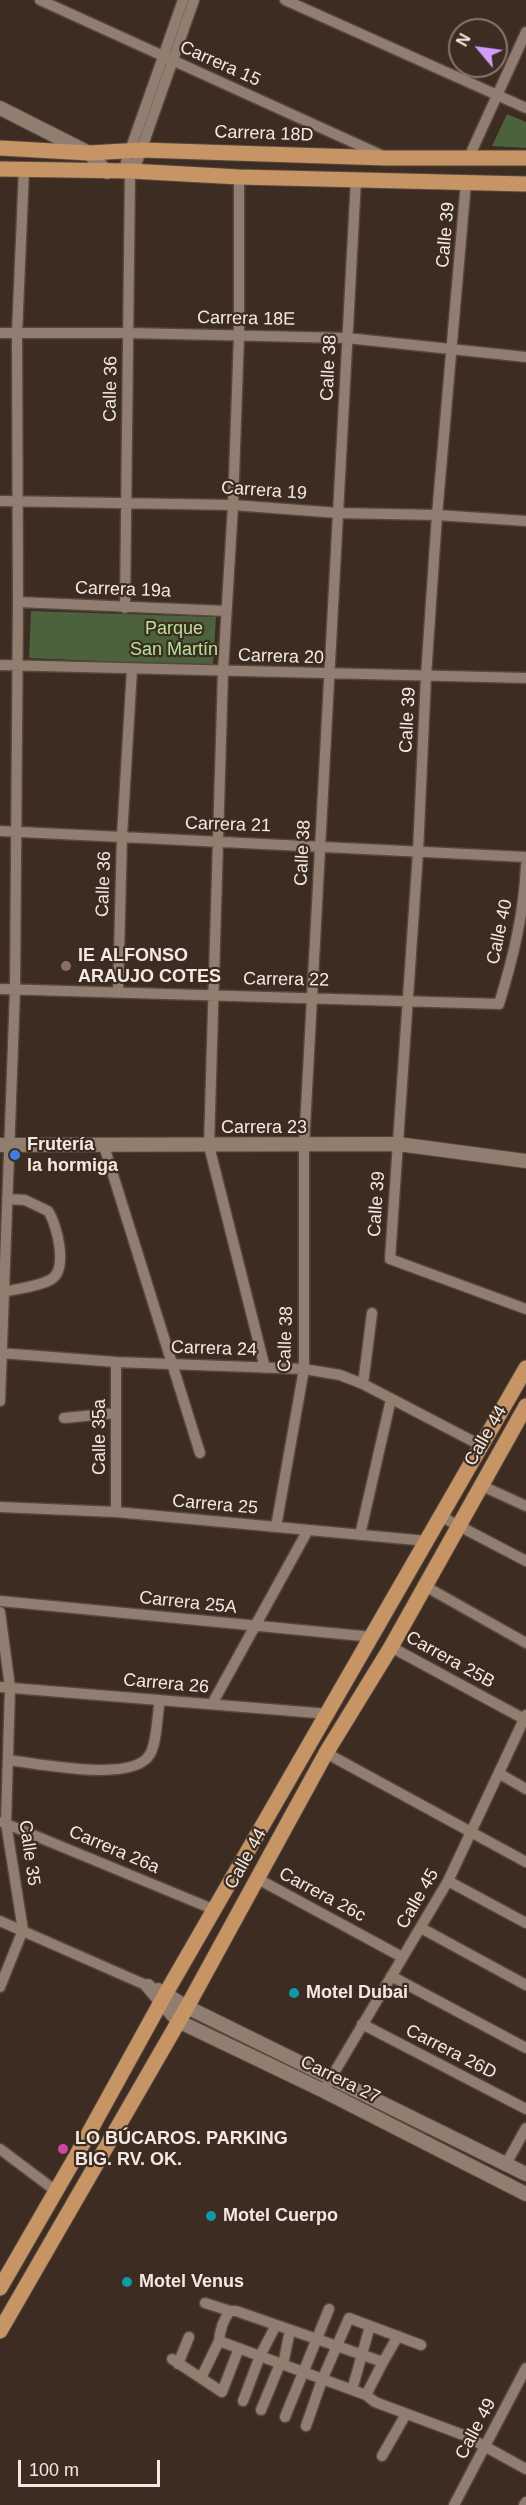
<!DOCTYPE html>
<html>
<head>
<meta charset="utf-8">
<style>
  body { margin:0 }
  #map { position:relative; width:526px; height:2505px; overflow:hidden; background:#3c2c21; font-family:Arial,sans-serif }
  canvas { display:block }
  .north { position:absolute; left:448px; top:18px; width:60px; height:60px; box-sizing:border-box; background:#3c2c21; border:2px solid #86786e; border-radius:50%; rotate:299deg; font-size:16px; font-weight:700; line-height:24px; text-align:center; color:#f4e9e2 }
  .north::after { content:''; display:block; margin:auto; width:21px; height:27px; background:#d39cfc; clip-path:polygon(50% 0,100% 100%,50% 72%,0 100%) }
  .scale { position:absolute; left:18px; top:2460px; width:142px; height:27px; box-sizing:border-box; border:3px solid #f4e9e2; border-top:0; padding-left:8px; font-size:18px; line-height:21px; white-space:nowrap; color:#f4e9e2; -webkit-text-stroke:4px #3c2c21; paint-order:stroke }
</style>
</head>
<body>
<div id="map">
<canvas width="526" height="2505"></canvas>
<div class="north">N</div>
<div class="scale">100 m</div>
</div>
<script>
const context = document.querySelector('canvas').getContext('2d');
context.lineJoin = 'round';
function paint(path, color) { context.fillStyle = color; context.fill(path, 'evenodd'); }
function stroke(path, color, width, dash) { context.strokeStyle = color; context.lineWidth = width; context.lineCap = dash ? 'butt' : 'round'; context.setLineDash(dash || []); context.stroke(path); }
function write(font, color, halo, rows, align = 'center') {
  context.font = font + ' Arial,sans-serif'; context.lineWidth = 4.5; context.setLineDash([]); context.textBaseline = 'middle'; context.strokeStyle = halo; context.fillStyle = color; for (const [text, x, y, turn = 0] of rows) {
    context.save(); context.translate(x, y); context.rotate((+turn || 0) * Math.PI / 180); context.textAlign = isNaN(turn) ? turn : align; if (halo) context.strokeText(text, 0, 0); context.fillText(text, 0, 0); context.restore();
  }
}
const green = new Path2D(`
  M507,114l19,8v26l-34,-2z
  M31,611l185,6 -3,49 -184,-8z`);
const minor = new Path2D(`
  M40,0l341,155
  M285,0l241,108
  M469,157l57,-125
  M130,171l7,-9 57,-162
  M239,177v158l-6,170 -10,166 -14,475 56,222
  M466,182l-29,333 -11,161 -8,176 -28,407 136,50
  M0,333h129l218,5 179,19
  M0,501l233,4 105,8 99,2 89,6
  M18,602l208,9
  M125,608l5,-437 -4,-9 57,-162
  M0,665l526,13
  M0,831l526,26
  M0,989l499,15c14,-46 25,-90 27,-139
  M118,992l4,-156 10,-167
  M104,1146l96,307
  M4,1292c15,-4 33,-5 46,-12 19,-9 7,-56 -2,-69l-23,-11 -18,-1
  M0,1353l116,9 188,7 36,6 23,9 119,62
  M116,1362v150
  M363,1384l9,-71
  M0,1401l15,-411 3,-388 -1,-268 7,-165
  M64,1418l52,-5
  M480,1485l46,21
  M0,1507l116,5 311,29
  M442,1517l84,44
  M276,1527l28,-158v-223l52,-967
  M360,1535l31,-136
  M423,1585l103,58
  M0,1601l373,36
  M0,1612l10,75 -4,136 17,107 -23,57
  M391,1647l135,73
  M0,1687l329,27
  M212,1704l96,-174
  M326,1753l200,109
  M8,1760c29,3 126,24 142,-6 7,-11 7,-40 10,-54
  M500,1774l26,15
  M2,1822l213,88
  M258,1879l144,78
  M448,1881l78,42
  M0,1921l148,65
  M421,1928l105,57
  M391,1976l135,72
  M362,2024l164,85
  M328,2083l120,-202 78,-166
  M0,2149l56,42
  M506,2164l20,-36
  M205,2303l25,8
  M172,2359l50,33 17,-44
  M383,2362l15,-26
  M178,2364l11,-27
  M283,2365l7,-35
  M201,2378l18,-37
  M352,2390l18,-64
  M366,2395l17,-33 -147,-51h-6c-7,9 -10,18 -11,30l147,54 9,7 91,34 60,33
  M243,2401l17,-45 16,-31
  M261,2410l19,-46
  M285,2417l44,-108
  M306,2426l16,-46 27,-62 72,27
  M382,2456l24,-42
  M454,2505l72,-137
  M524,2505l2,-3`);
const tertiary = new Path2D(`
  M0,108l89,45 18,19
  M0,1145l398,-1 128,17
  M148,1986l30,35 146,70 202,103
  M158,1990l29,17 339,167`);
const primary = new Path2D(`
  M0,148l89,5 53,-3 244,8h140
  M0,169l130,2 109,6 287,7
  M0,2288l75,-130 91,-165 360,-625
  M0,2331l187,-324 139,-254 65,-106 135,-241`);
const markers = [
  [66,966,6,"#8d6e63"],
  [15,1155,6,"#3f7fe0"],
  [294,1993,6,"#0f9aa8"],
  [63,2149,6,"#d1479c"],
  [211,2216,6,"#0f9aa8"],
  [127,2282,6,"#0f9aa8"]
];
const streetNames = [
  ["Carrera 15",220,64,24],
  ["Carrera 18D",264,134,2],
  ["Calle 39",446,235,-85],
  ["Carrera 18E",246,319,1],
  ["Calle 38",329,368,-87],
  ["Calle 36",111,389,-89],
  ["Carrera 19",264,491,4],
  ["Carrera 19a",123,590,2],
  ["Carrera 20",281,657,2],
  ["Calle 39",408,720,-87],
  ["Carrera 21",228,825,2],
  ["Calle 38",303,853,-87],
  ["Calle 36",104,884,-88],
  ["Calle 40",500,932,-78],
  ["Carrera 22",286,980,1],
  ["Carrera 23",264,1128],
  ["Calle 39",377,1204,-86],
  ["Calle 38",286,1339,-88],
  ["Carrera 24",214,1349,2],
  ["Calle 44",486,1436,-60],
  ["Calle 35a",100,1437,-90],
  ["Carrera 25",215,1505,5],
  ["Carrera 25A",188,1603,6],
  ["Carrera 25B",450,1660,29],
  ["Carrera 26",166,1684,5],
  ["Carrera 26a",114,1850,23],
  ["Calle 35",29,1853,82],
  ["Calle 44",246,1859,-61],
  ["Carrera 26c",322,1895,28],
  ["Calle 45",418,1899,-60],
  ["Carrera 26D",451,2052,27],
  ["Carrera 27",340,2080,26],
  ["Calle 49",476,2429,-62]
];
const parkNames = [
  ["Parque",174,629],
  ["San Martín",174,650]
];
const poiNames = [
  ["IE ALFONSO",78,956],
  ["ARAUJO COTES",78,977],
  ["Frutería",27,1145],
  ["la hormiga",27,1166],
  ["Motel Dubai",306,1993],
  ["LO BÚCAROS. PARKING",75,2139],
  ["BIG. RV. OK.",75,2160],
  ["Motel Cuerpo",223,2216],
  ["Motel Venus",139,2282]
];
paint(green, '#4c623d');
stroke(minor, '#55473e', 13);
stroke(tertiary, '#55473e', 16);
stroke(primary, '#55473e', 17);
stroke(minor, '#917e71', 10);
stroke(tertiary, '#917e71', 14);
stroke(primary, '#c69465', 15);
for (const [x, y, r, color] of markers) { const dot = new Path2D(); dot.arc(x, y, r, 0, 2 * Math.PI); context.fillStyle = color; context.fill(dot); stroke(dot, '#3c2c21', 2); }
write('18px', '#f4e9e2', '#3c2c21', streetNames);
write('18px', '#b5e496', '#3c2c21', parkNames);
write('bold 18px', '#f4e9e2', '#3c2c21', poiNames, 'left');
</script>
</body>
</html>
